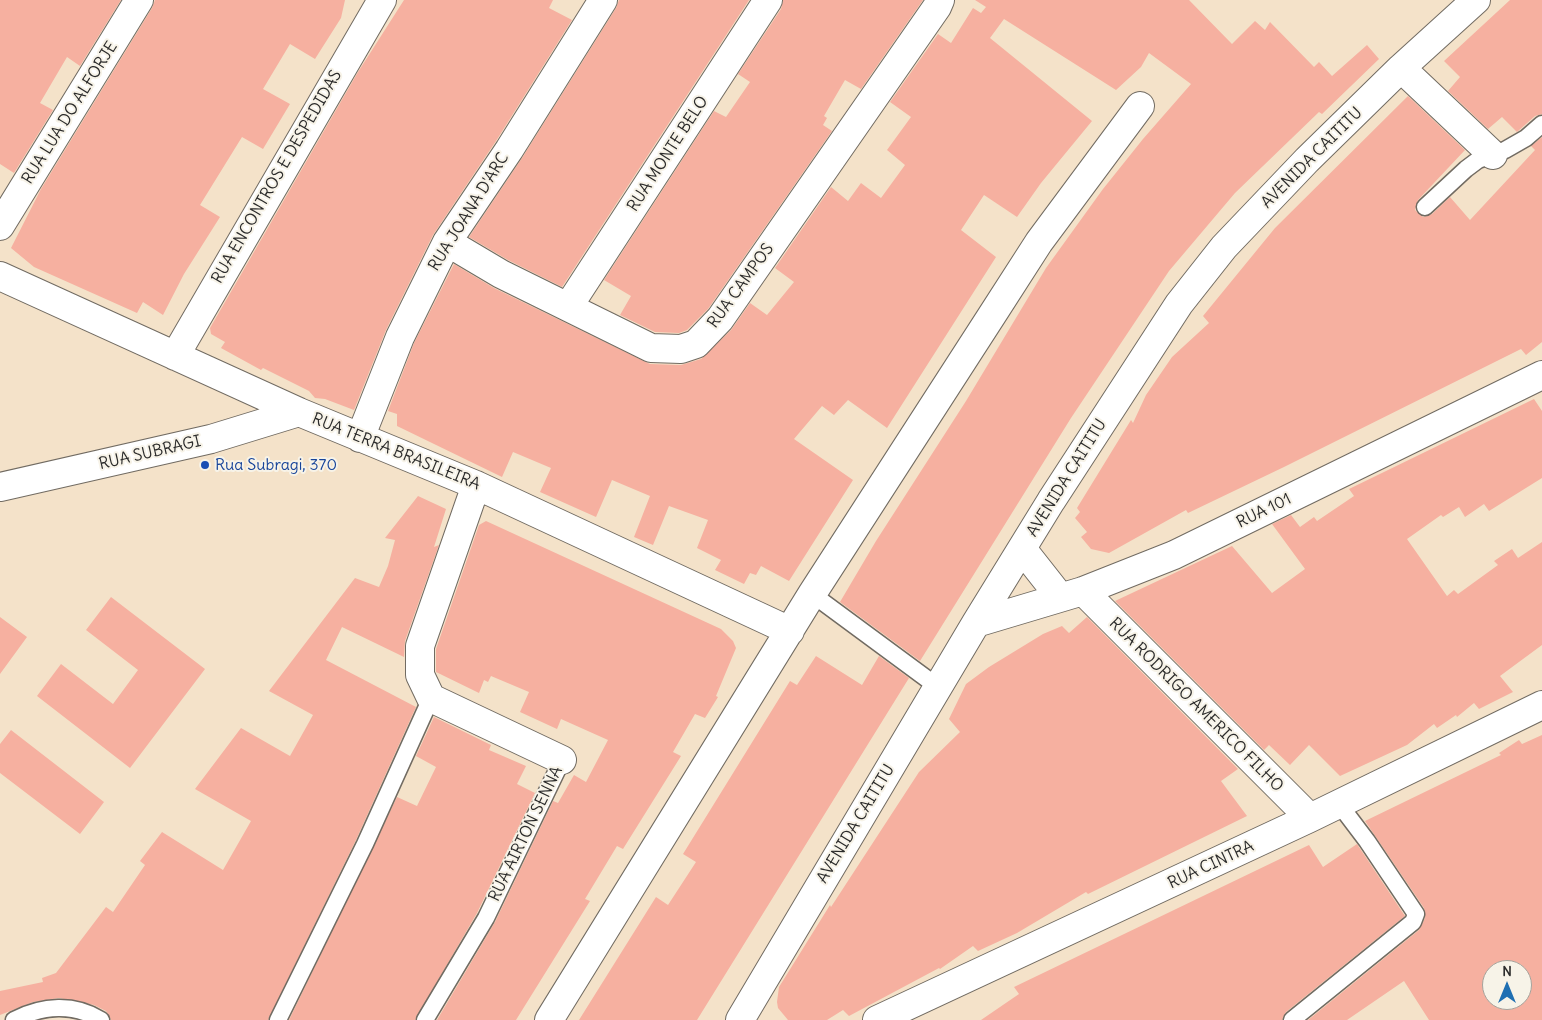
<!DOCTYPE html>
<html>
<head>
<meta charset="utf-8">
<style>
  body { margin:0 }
  #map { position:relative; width:1542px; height:1020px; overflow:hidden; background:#f4e2c9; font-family:Delius,sans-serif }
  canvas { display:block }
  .north { position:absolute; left:1482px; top:960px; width:50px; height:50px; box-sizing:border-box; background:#f7f3e8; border:1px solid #a5a39c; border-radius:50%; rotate:0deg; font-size:14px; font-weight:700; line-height:20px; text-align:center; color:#2b2b2b }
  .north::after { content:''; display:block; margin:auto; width:18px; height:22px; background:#1f6fb2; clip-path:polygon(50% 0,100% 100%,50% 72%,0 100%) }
</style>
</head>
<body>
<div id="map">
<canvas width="1542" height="1020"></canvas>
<div class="north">N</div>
</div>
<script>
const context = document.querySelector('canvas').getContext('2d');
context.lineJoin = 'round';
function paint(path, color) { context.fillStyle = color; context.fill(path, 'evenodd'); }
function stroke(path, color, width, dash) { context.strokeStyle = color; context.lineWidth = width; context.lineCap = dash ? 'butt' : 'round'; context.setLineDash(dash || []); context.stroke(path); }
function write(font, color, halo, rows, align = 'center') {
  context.font = font + ' Delius,sans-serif'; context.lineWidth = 4; context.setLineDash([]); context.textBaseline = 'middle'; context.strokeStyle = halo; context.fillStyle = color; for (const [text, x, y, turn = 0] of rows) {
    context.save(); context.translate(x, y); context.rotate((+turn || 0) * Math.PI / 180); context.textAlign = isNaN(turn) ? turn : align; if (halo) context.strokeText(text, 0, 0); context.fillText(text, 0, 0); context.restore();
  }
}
const building = new Path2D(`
  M0,0h121l-41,66 -13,-9 -27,46 13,7 -39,63 -14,-9z
  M155,0h190l-4,18 -26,41 -25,-15 -27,45 27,15 -27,45 -21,-12 -42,68 20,12 -36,57 -21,41 -20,-13 -6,11 -103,-46 -23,-19 30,-59 111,-181z
  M404,0h149l-4,8 23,12 -76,121 -63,94 -47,95 -32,80 -29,-11 -10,-1 -6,-7 -46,-23 -2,2 -40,-22 4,-6 -14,-8 -1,-6 148,-256z
  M619,0h130l-187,287 -54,-27 -39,-23 53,-79 94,-150z
  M783,0h140l-62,89 -16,-9 -21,36 3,2 -4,7 9,6 -124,178 -21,21 -8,3 -24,-1 -35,-17 11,-19 -27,-16 110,-169 12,6 24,-35 -12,-8 43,-65z
  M975,0h214l43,44 23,-23 10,9 5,-8 44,45 5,-5 13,14 35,-31 12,14 -57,55 -3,-2 -84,81 -66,78 -98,147 -151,243 -80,-59 36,-61 90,-140 80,-133 57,-79 40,-50 48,-55 -42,-31 -8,14 -25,23 -112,-71 -14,19 102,83 -51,62 -24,34 -33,-22 -23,35 35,27 -109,171 -39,-28 -14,15 -12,-9 -28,33 59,41 -64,101 -28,-15 -5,9 -6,-2 -6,11 -29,-14 6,-10 -24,-12 11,-28 -39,-14 -16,39 -19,-8 16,-41 -38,-16 -16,37 -56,-25 11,-24 -38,-16 -11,25 -105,-51v-12l-9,-3 26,-68 40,-79 40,24 156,76 31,1 20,-6 30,-29 19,-27 17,12 27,-33 -19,-14 56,-81 17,14 13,-18 20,15 24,-33 -18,-15 24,-33 -21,-15 48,-68 13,9 22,-35 8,5 5,-6z
  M1510,0h32v114l-7,2 -18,16 -15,-15 -14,12 -40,-38 12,-14 -16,-16z
  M1408,96l57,54 -47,50 -3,10 8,7 9,-3 18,-17 20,23 65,-70 -4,-4 11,-9v205l-16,13 -5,-6 -237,118 -96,46 -2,-3 -77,43 -18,-4 -10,-12 6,-5 -12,-14 5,-6 -3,-4 54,-88 2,3 13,-28 26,-38 37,-34 -6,-7 72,-88z
  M1534,399l8,12v67l-53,33 -5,-7 -19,13 -6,-10 -16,10 -2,-2 -34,24 40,57 7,-6 4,4 40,-29 -4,-4 18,-12 6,9 24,-16v103l-42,31 13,16 -34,17 -5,-6 -17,14 -1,-2 -19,13 -3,-4 -27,21 -67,31 -31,-31 -19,20 -21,-20 -5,5 -149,-149 117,-55 40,47 33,-24 -33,-45 19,-9 9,12 14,-10 3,4 37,-25 -5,-7z
  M418,496l28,13 -12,38 5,-2 -34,96 -1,16 -62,-30 -16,33 90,47 -60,133 -88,180h-157l-5,-9 -12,-6 -35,-7 -26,4 -33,13v-24l43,-9 -1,-4 14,-5 50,-66 7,5 32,-47 -5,-4 22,-29 61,38 28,-49 -56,-32 46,-61 49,28 23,-41 -44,-24 86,-113 24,9 9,-21 7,-26 -10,-2z
  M486,521l235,108 12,12 3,7 -20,48 2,1 -13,21 -10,-4 -22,38 8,4 -58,93 -6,-3 -32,53 5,2 -74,119h-79l58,-98 58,-121 5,2 16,-28 12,7 22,-42 -47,-21 -4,10 -37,-17 9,-20 -38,-16 -3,6 -4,-2 -5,13 -43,-21v-23l43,-124z
  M111,597l94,72 -75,99 -93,-72 24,-32 52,40 25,-34 -52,-40z
  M0,617l27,20 -27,37z
  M1087,617l151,152 -17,12 26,35 -159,78 -2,-2 -69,41 -39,18 -5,-5 -33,23 -1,-1 -90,48 -6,-6 -16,10h-39l-10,-12 -1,-6 2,-15 51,-82 1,2 88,-135 41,-40 -11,-13 17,-35 23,-17 54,-33 19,-8 7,7z
  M816,656l46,29 17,-29 30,22 -212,342h-118l77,-123 12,8 28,-43 -13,-8 107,-173 7,4z
  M434,717l57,28 -2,5 37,16 -9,18 18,9 -58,120 -62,107h-126l108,-223 20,9 19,-39 -20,-11z
  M11,730l93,72 -24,32 -80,-61v-29z
  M1542,735v285h-113l-25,-39 -57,39h-39l111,-90 6,-12 -1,-10 -59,-87 136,-66 -2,-2 20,-13 3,4zM1492,970h30v30h-30z
  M1357,844l48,72 -119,96 -4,8h-301l38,-26 -5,-7 295,-142 14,22z`);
const service = new Path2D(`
  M1425,207l41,-38 12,-9 27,-10 21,-12 16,-14
  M812,594l126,93
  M14,1020c29,-15 60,-17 87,0
  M278,1020l87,-176 66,-146
  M425,1020l61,-102 76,-158
  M1292,1020l121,-98 3,-8 -49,-73 -28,-37`);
const minor = new Path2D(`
  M1401,68l92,87
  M0,226l139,-226
  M447,242l54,32 150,74 30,1 15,-5 24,-25 217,-312 3,-7
  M0,276l299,136 177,73 314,146
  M568,307l200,-307
  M175,356l207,-356
  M360,438l40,-101 47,-95 62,-92 94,-150
  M476,485l-56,161v29l11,23 131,62
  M0,487l211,-48 88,-27
  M1023,550l37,47
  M1083,591l227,227
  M976,623l107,-32 91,-36 368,-180
  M549,1020l263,-426 182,-282 45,-70 101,-136
  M740,1020l236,-397 75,-122 128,-197 45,-57 83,-87 94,-92 75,-68
  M877,1020l433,-202 232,-113`);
const markers = [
  [205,465,5,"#1a4fb4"]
];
const streetNames = [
  ["RUA LUA DO ALFORJE",70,113,-58],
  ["RUA MONTE BELO",668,154,-57],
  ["AVENIDA CAITITU",1312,158,-45],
  ["RUA ENCONTROS E DESPEDIDAS",277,177,-60],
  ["RUA JOANA D'ARC",469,212,-58],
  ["RUA CAMPOS",741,286,-54],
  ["RUA TERRA BRASILEIRA",396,452,22],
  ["RUA SUBRAGI",150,453,-13],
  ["AVENIDA CAITITU",1067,478,-58],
  ["RUA 101",1264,511,-26],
  ["RUA RODRIGO AMERICO FILHO",1196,705,45],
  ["AVENIDA CAITITU",856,824,-59],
  ["RUA AIRTON SENNA",526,834,-64],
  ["RUA CINTRA",1211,865,-25]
];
const transitNames = [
  ["Rua Subragi, 370",215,465]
];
paint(building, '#f6b0a0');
stroke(service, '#716b62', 19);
stroke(minor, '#716b62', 30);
stroke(service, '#fff', 16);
stroke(minor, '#fff', 28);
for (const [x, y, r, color] of markers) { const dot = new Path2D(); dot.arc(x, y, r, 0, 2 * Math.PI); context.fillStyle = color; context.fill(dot); stroke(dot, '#f7f3e8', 2); }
write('16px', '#2b2b2b', '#f7f3e8', streetNames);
write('16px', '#164399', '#f7f3e8', transitNames, 'left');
</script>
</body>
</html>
